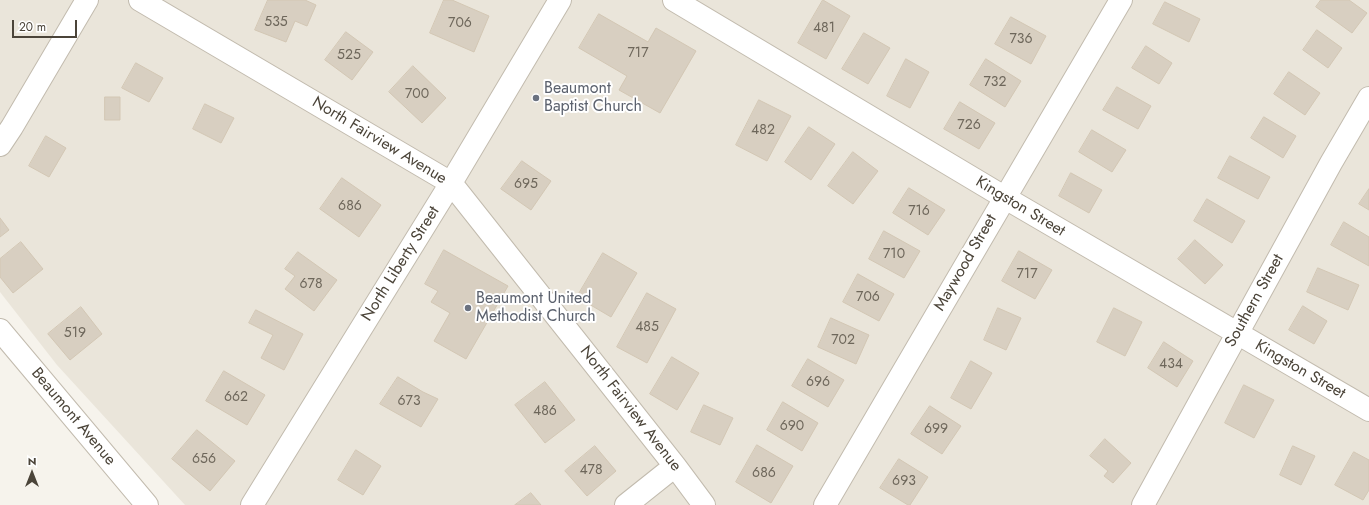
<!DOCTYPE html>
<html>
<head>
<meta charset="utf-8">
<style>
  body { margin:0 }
  #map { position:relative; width:1369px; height:505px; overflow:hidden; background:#f6f3ec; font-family:Jost,sans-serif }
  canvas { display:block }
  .north { position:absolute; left:12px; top:453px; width:40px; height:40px; -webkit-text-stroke:3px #fff; paint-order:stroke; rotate:0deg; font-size:11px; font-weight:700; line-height:16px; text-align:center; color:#4b4439 }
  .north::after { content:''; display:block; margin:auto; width:14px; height:18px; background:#4b4439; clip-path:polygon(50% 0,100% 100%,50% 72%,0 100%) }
  .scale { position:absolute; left:12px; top:20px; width:65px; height:18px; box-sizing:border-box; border:2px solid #4b4439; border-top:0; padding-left:5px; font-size:12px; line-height:14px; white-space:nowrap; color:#4b4439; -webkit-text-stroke:3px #fff; paint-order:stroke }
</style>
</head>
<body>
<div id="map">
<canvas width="1369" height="505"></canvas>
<div class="north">N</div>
<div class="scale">20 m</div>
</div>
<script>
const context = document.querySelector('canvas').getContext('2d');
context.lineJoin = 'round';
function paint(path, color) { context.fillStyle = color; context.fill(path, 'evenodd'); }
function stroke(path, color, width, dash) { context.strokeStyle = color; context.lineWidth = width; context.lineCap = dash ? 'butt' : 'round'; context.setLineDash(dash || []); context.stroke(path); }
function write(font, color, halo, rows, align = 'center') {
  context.font = font + ' Jost,sans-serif'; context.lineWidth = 4; context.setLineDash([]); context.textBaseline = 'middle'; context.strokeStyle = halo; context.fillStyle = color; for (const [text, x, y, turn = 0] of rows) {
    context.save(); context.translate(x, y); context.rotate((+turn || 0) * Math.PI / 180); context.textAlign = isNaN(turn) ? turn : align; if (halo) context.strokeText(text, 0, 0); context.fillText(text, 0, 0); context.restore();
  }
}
const residential = new Path2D(`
  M0,0h1369v505h-1184l-128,-140 -57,-73z`);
const building = new Path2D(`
  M268,0h37l11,5 -9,21 -12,-5 -9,21 -31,-12z
  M444,0h8l37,16 -15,36 -44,-19z
  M823,0l27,16 -24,43 -28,-16z
  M1321,0h28l18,13 -15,20 -36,-26z
  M1165,2l35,17 -11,23 -36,-18z
  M599,14l49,28 8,-14 40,23 -36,62 -41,-23 8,-14 -48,-28z
  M1011,17l35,19 -15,28 -36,-20z
  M1317,30l25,18 -14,20 -25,-18z
  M346,32l27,20 -21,28 -27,-20z
  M864,33l26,15 -22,36 -26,-15z
  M1146,46l26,17 -13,21 -27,-16z
  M906,59l23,13 -19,36 -23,-12z
  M986,59l35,22 -16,26 -35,-22z
  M136,63l27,15 -14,24 -27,-14z
  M413,66l33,32 -24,25 -33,-31z
  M1289,72l31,21 -15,22 -31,-21z
  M1117,87l34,19 -13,23 -35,-19z
  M105,97h15v23h-15z
  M759,100l32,16 -24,45 -31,-16z
  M960,102l35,21 -16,26 -35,-20z
  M205,104l29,14 -13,25 -28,-14z
  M1264,117l32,19 -13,22 -32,-20z
  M809,127l26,17 -24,36 -26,-18z
  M1092,130l34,20 -14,22 -33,-20z
  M46,136l20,12 -17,29 -20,-11z
  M853,152l25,19 -25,33 -25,-18z
  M1230,156l40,21 -12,22 -40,-21z
  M522,161l29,20 -20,29 -30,-21z
  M1071,173l31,17 -13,23 -30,-17z
  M342,178l39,27 -22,32 -39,-28z
  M909,188l36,22 -17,25 -35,-22z
  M1369,189v21l-10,-6z
  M1207,199l38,22 -13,22 -38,-22z
  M0,218l9,12 -9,7z
  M1344,222l25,15v29l-38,-21z
  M884,231l36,20 -16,27 -35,-19z
  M1195,240l28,25 -18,19 -27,-25z
  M21,242l22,27 -30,24 -13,-16v-18z
  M444,250l64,36 -42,73 -32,-18 16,-28 -19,-11 7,-11 -13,-7z
  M1019,251l33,19 -17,29 -33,-18z
  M298,252l39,28 -23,31 -29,-22 10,-13 -10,-7z
  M603,253l34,20 -26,44 -34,-20z
  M1318,268l41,17 -11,25 -41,-18z
  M858,274l36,20 -15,27 -36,-19z
  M647,293l29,16 -29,54 -30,-16z
  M1303,306l24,15 -13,23 -25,-14z
  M81,307l21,27 -32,26 -22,-26z
  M998,308l23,10 -15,32 -22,-10z
  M1114,308l28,14 -17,34 -28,-14z
  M256,310l47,24 -19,36 -23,-12 12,-23 -24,-12z
  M831,318l38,17 -13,29 -38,-17z
  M1164,342l29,19 -16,26 -29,-19z
  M672,357l27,16 -22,37 -27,-16z
  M808,359l36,21 -16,27 -36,-21z
  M971,361l21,12 -21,36 -20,-11z
  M224,371l41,24 -18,30 -41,-24z
  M398,377l25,15 15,7 -17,28 -41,-23z
  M545,382l30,38 -30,23 -30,-38z
  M1244,385l30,15 -20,38 -29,-15z
  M783,402l35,21 -16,28 -35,-21z
  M704,405l29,13 -13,27 -29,-13z
  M930,406l31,20 -19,28 -31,-20z
  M197,430l38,31 -25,30 -38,-32z
  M1105,439l26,24 -18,20 -9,-7 4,-5 -18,-15z
  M757,445l36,21 -22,37 -35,-21z
  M595,446l21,25 -29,25 -22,-25z
  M1293,446l22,10 -14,29 -21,-10z
  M356,450l25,16 -18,29 -25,-15z
  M1354,452l15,8v30l-6,10 -28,-15z
  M899,459l29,18 -18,28h-2l-28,-17z
  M531,493l10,12h-26z`);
const minor = new Path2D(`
  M140,0l311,183 224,283 29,39
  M674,0l340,203 355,207
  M0,145l12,-18 75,-127
  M252,505l199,-322 109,-183
  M626,505l49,-39
  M825,505l296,-505
  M1143,505l188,-342 38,-65`);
const tertiary = new Path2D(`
  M0,330l147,175`);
const markers = [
  [536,98,4,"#6b7280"],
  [468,308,4,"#6b7280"]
];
const numberNames = [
  ["535",276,23],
  ["706",460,24],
  ["481",824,29],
  ["736",1021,40],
  ["717",638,54],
  ["525",349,56],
  ["732",995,83],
  ["700",417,95],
  ["726",969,126],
  ["482",763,131],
  ["695",526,185],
  ["686",350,207],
  ["716",919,212],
  ["710",894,255],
  ["717",1027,275],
  ["678",311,285],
  ["706",868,298],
  ["485",647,328],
  ["519",75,334],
  ["702",843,341],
  ["434",1171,365],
  ["696",818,383],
  ["662",236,398],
  ["673",409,402],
  ["486",545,412],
  ["690",792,427],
  ["699",936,430],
  ["656",204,460],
  ["478",591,471],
  ["686",764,474],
  ["693",904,482]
];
const worshipNames = [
  ["Beaumont",544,89],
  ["Baptist Church",544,107],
  ["Beaumont United",476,299],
  ["Methodist Church",476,317]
];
const streetNames = [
  ["North Fairview Avenue",379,141,31],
  ["Kingston Street",1020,207,31],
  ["Maywood Street",966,263,-60],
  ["North Liberty Street",401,264,-58],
  ["Southern Street",1255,301,-61],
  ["Kingston Street",1300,370,30],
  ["North Fairview Avenue",630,409,52],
  ["Beaumont Avenue",73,417,50]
];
paint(residential, '#eae5da');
paint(building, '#d8cfc1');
stroke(building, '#d3c7b4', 1);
stroke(minor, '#c2bbae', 24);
stroke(tertiary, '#c2bbae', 24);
stroke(minor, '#fff', 22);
stroke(tertiary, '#fff', 22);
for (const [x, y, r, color] of markers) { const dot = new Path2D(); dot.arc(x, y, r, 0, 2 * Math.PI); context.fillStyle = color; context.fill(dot); stroke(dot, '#fff', 1.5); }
write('14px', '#6e675b', null, numberNames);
write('16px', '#5b616d', '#fff', worshipNames, 'left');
write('16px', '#4b4439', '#fff', streetNames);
</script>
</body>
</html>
